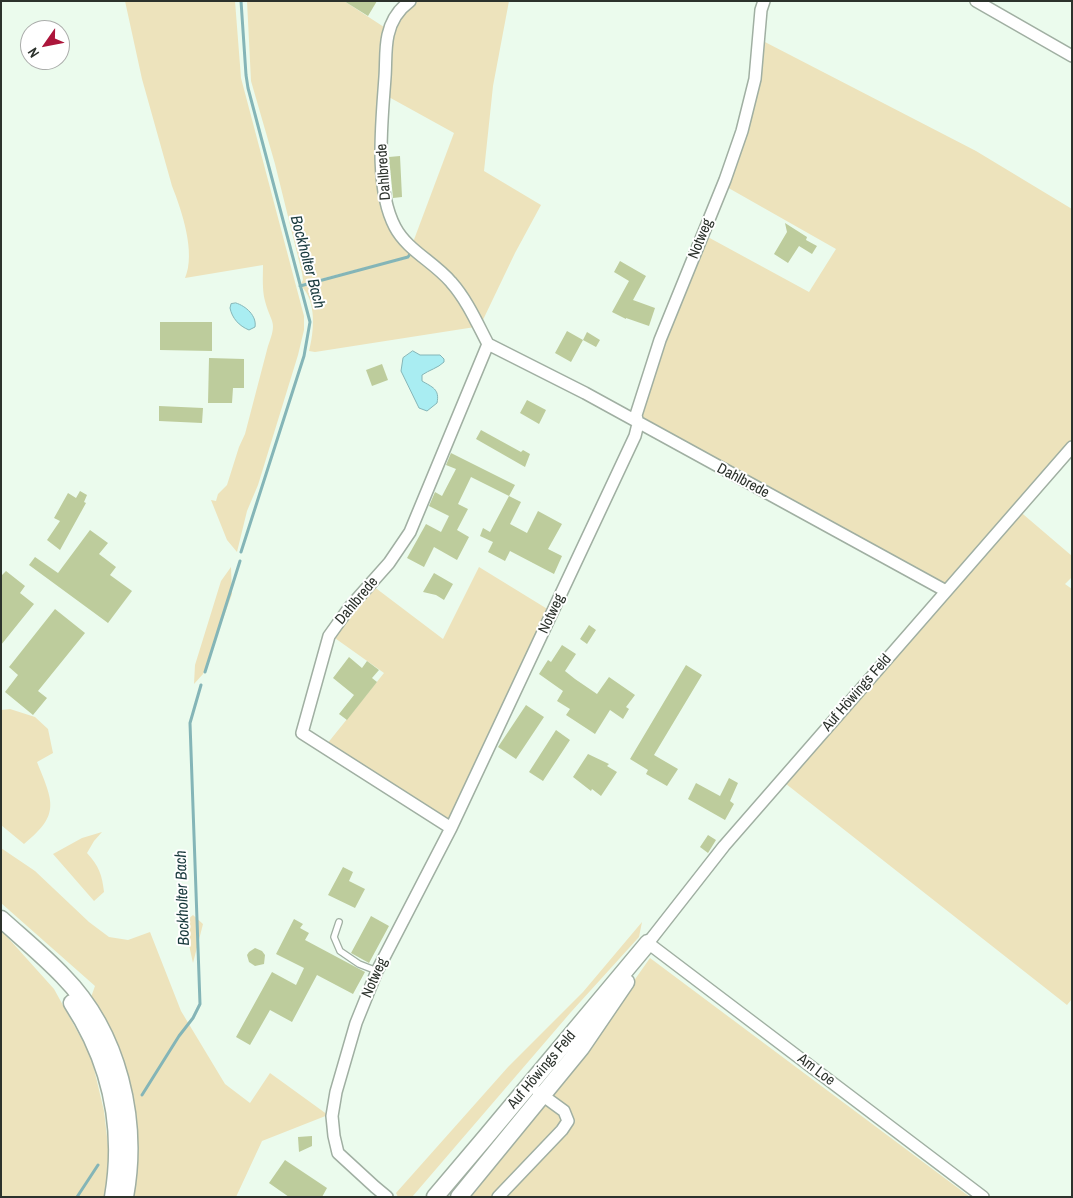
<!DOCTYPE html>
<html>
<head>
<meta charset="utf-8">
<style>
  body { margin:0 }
  #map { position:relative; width:1073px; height:1198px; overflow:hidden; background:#ebfbed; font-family:"Archivo Narrow",sans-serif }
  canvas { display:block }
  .frame { position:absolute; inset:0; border:2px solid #2c322c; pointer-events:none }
  .north { position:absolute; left:20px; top:20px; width:50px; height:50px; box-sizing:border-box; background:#fff; border:1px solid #abadab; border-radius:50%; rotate:237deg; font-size:14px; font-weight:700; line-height:20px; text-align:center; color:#2c322c }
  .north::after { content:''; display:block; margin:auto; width:18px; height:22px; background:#ac163b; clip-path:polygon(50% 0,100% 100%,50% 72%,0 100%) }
</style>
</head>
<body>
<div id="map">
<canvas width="1073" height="1198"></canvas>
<div class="frame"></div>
<div class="north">N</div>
</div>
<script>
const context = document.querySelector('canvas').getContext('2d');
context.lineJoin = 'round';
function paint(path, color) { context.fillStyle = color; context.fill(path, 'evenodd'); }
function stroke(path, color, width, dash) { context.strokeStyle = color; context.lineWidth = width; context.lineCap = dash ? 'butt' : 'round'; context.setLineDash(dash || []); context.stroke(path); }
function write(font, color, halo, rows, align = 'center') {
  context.font = font + ' "Archivo Narrow",sans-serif'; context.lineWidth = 4; context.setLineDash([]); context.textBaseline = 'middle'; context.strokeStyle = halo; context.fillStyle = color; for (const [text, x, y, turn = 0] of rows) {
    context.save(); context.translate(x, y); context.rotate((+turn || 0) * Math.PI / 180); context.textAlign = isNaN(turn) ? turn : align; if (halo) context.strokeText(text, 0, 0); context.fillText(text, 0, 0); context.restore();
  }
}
const green = new Path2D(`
  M125,1h110l6,77 63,238v14l-6,25 -40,130 -11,26 -10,41 -10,-12 -16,-40 5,1 2,-7 9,-9 12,-38 6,-13 23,-88c10,-26 3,-22 -3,-45 -3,-11 -2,-25 -2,-36l-78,13c11,-25 -3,-67 -13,-92l-30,-107z
  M247,1h97l43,28 -7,166 12,38 61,59 22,35 -160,25 -6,-1c5,-19 8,-50 -8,-65l108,-28 2,-4 -1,-1 -1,3 -108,28 2,-4 -1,-7 -27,-109 -24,-83z
  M418,1h91l-16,85 -9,85 57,34 -26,48 -34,71 -69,-79 42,-112 -67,-37 2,-52 14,-32z
  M763,41l213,110 96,58v249l-6,-3 -49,54 55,47v21l-7,7 7,5v410l-5,6 -286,-225 164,-189 -305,-168 -2,-9 68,-178 103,56 27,-43 -111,-63z
  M231,567l1,27 -29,80 -9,10 1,-19 26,-84z
  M479,567l70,43 -97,208 -7,2 -118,-76 57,-71 -52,-37 41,-50 70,53z
  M10,709l25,8 13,12 5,24 -16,9c16,40 24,52 -13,82l-23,-19v-115z
  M102,832l-8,9 -7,12c12,13 15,22 17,39l-10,9 -41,-47 29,-16z
  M1,848l34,23 54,51 20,15 19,3 22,-8 31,79 44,73 25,19 20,-30 58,42 -66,26 -26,56h-106l-40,-197 5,-14 -94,-83z
  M193,915l10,9 -10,39 -6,-27v-16z
  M642,922l-3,15 -68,75 -159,185h-14l-2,-4 112,-126 75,-75z
  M1,930l53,59 37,67 13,55 5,43 -4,43h-104z
  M650,958l320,239h-499l93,-117z`);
const water = new Path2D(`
  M236,303c10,3 21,13 19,24l-6,3c-10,-4 -17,-12 -19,-22l1,-4z
  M413,351l7,4h20l4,4v3c-6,6 -15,8 -22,13v6c10,6 18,8 15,22l-10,8 -8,-3 -18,-37 2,-13z`);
const stream = new Path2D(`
  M300,286l108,-29 2,-3
  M241,552l63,-196 6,-34 -62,-234 -2,-13 -5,-74
  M205,672l35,-111
  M142,1095l37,-59 14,-18 7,-14 -10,-281 11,-38
  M77,1197l21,-32`);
const building = new Path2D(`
  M344,1h33l-9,15z
  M400,156l2,41 -9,1 -4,-41z
  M785,223l22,14 -1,3 11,6 -5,8 -13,-8 -11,17 -14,-9 13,-22z
  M620,261l26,15 -13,24 22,8 -6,18 -23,-8v1l-14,-7 17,-31 -15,-9z
  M160,322h52v29l-52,-1z
  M567,331l16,9 -12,22 -16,-9z
  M587,332l13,8 -4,7 -13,-7z
  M209,358l35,1v29h-11l-1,15h-24z
  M382,364l6,16 -16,6 -6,-16z
  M527,400l19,10 -7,14 -19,-11z
  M159,406l44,2 -1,15 -43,-2z
  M481,430l40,22 2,-2 7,4 -5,13 -49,-28z
  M451,453l64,32 -6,11 -38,-19 -13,27 10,5 -11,21 12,7 -12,23 -23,-13 -10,20 -17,-9 19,-34 15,8 8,-16 -20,-10 6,-14 7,4 14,-27 -10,-4z
  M80,491l7,4 -3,7 2,1 -26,47 -13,-10 13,-19 -6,-3 14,-25 8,5z
  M509,496l12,6 -11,22 17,9 11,-22 24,13 -14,25 14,7 -8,18 -44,-23 -5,10 -17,-9 5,-10 -13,-6 3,-8 7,4z
  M90,530l18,13 -9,11 17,13 -6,8 22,16 -24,32 -79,-58 6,-8 23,16z
  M6,571l19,15 -5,7 14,11 -33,41v-69z
  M434,573l19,11 -9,16 -8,-5 -13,-3z
  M55,609l30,24 -47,58 9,7 -14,17 -28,-23 13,-17 -9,-8z
  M589,625l7,5 -9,14 -7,-5z
  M562,645l14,9 -11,17 10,8 22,15 12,-17 26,18 -9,12 3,2 -6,10 -13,-9 -15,24 -29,-19 4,-6 -13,-8 6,-10 -24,-17 9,-14 3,2z
  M349,657l13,11 5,-7 12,9 -7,8 5,4 -30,38 -8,-6 15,-19 -21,-17z
  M686,665l16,10 -48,80 24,14 -11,17 -21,-12 2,-4 -18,-11z
  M526,705l18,12 -28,42 -18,-12z
  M556,730l14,10 -27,41 -14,-9z
  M588,754l21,10 -2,2 10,6 -16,24 -9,-7 -1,2 -18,-14z
  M729,778l9,5 -8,18 4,3 -9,16 -37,-21 8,-16 24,13z
  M708,835l8,5 -8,13 -8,-6z
  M343,867l10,5 -4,9 16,8 -10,19 -27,-13z
  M371,916l18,10 -20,37 -18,-10z
  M294,919l9,5 -3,4 9,5 -4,7 60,32 -12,22 -36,-19 -25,47 -22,-12 -20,35 -14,-8 36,-65 24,13 8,-17 -28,-14z
  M255,948l7,3 3,4 -1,9 -9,2 -6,-4 -2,-7 2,-3z
  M312,1136v10l-13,6 -1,-15z
  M285,1160l42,28 -5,9h-33l-20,-14z`);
const service = new Path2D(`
  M339,922l-5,15 6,14 19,13 18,7`);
const minor = new Path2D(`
  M410,1c-11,8 -19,20 -22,34 -3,13 -2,28 -3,42 -3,44 -11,110 10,150 12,23 39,35 56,55 16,18 26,41 37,62
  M976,1l96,55
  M451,828l-149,-95 27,-97 20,-28 40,-45 21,-31 78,-188 97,49 361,198
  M387,1197l-12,-10 -37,-34 -4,-17 -2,-20 4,-24 20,-69 21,-52 74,-143 184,-392 3,-12 -2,-9 24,-75 65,-160 17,-49 13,-52 6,-69 3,-9
  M498,1197l64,-67 6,-9 -4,-10 -26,-19
  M983,1197l-335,-254 76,-97 348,-399`);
const secondary = new Path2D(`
  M1,919c21,19 43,37 62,57 56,57 76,144 62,221
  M72,1003c39,60 53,124 41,194
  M435,1197l50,-59 163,-195
  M459,1197l122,-149 45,-66`);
const streetNames = [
  ["Dahlbrede",384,172,-94],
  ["Notweg",701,239,-68],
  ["Dahlbrede",743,481,28],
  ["Dahlbrede",357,601,-50],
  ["Notweg",552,614,-65],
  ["Auf Höwings Feld",857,693,-49],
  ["Notweg",375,978,-66],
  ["Auf Höwings Feld",542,1070,-50],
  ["Am Loe",816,1070,37]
];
const waterNames = [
  ["Bockholter Bach",307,262,75],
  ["Bockholter Bach",183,898,-92]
];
paint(green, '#ede3bc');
paint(water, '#a9edf2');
stroke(water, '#84b5b7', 1);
stroke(stream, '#84b5b7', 3);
paint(building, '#bdcc9c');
stroke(service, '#a0afa2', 8);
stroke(minor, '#a0afa2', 14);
stroke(secondary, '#a0afa2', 19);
stroke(service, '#fff', 5.5);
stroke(minor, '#fff', 11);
stroke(secondary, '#fff', 16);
write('15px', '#2c322c', '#fff', streetNames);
write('italic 16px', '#18393c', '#fff', waterNames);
</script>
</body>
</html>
